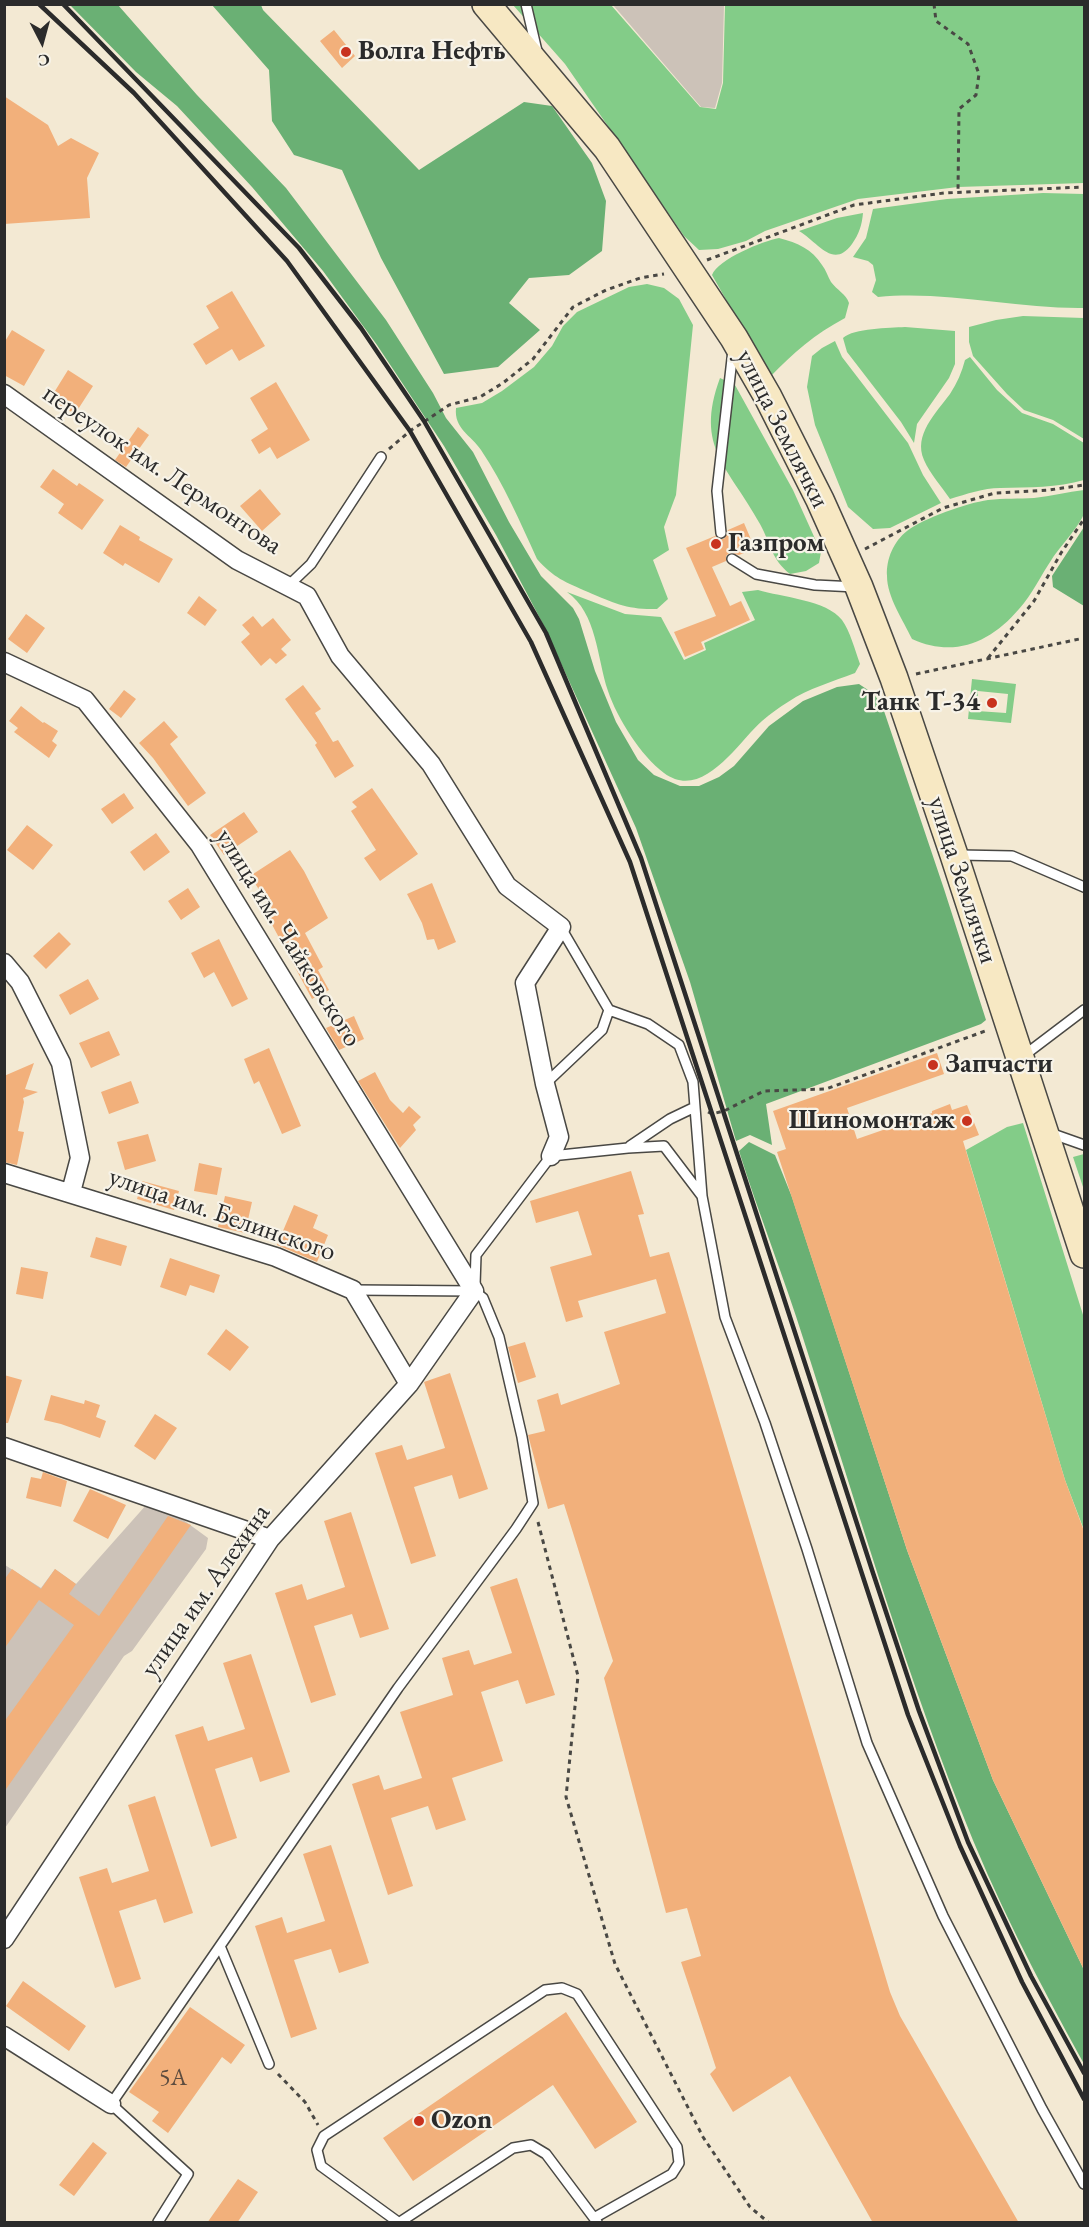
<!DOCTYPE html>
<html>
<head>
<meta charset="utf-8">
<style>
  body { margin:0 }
  #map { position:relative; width:1089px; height:2227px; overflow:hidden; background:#f3e9d3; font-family:"EB Garamond",serif }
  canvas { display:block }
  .frame { position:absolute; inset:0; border:6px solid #2b2b2b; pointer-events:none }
  .north { position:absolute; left:12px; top:12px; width:60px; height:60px; -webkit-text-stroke:4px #f7f3e8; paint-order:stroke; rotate:174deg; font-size:16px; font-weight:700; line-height:24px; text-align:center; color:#2b2b2b }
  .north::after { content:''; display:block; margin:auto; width:21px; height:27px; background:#2b2b2b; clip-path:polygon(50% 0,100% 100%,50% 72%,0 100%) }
</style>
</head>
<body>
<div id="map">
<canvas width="1089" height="2227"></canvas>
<div class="frame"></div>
<div class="north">С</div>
</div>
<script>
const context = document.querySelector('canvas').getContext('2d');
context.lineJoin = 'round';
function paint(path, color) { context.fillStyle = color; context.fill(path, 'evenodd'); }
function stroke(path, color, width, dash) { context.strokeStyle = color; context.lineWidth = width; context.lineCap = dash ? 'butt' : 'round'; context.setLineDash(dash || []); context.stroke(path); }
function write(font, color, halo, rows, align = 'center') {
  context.font = font + ' "EB Garamond",serif'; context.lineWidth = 4.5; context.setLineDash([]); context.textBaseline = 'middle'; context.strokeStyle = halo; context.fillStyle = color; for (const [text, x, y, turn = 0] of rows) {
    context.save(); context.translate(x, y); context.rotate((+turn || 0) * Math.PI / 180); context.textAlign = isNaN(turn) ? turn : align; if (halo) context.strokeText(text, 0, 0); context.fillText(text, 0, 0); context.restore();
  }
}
const industrial = new Path2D(`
  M613,5h111l-2,78 -7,25 -14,-1z
  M147,1504l24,7 37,27 -2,11 -74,102 -8,5 -119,172v-263l36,23 14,-19 21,15z`);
const green = new Path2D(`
  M513,5h98l89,102 16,2 7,-26 2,-78h359v178l-126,4 -100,12 -93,32 -19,10 -28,8 -19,1 -15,-14 -119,-172z
  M1043,193l41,1v114c-68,1 -139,-18 -206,-11l-6,-5 4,-12 -3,-15 -5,-4 -15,-4 13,-19 7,-29 74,-10z
  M863,213c-1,12 -4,21 -11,31 -19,26 -34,-2 -53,-13l38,-13z
  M779,238c19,5 33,11 43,27 4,5 6,12 9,17 6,8 15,12 18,21l-4,15c-30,16 -52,35 -75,59l-58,-102c6,-16 51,-34 67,-37z
  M647,284l17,4 15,11 14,26 -17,170 -12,32 5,23 -16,10 15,39 -11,10c-29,1 -43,-6 -69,-17 -23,-10 -34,-14 -51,-33 -17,-37 -33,-75 -56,-109 -10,-15 -27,-21 -25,-42l26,-5 20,-12 32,-24 18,-21 11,-20 14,-14 52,-25z
  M1023,316l61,2v121l-31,-19 -29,-10 -17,-16 -34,-38 -4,-14v-15l27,-7z
  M905,327l50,4v33l-6,14 -32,46 -3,19 -13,-21 -54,-70 -4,-14c11,-10 46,-10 62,-11z
  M835,341l7,16 66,86 15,32 18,28 -51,25 -17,1 -25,-22 -33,-82 -8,-38 5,-31 10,-8z
  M970,357l27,33 25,23 31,11 31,19v37c-27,8 -55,7 -84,8 -17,0 -33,6 -50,11 -8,-12 -20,-25 -26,-39 -11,-25 12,-47 26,-66 7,-11 12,-22 15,-34z
  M720,378l15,7 58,105 28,62 -2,11 -13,8 -16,3c-19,-15 -19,-30 -30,-50 -31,-57 -66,-76 -40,-146z
  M1084,490c1,7 2,17 0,23 -2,10 -25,35 -32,46 -11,16 -20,36 -33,50 -29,34 -65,49 -107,30 -9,-19 -25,-42 -25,-63 -1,-17 7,-35 20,-45 17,-13 60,-28 81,-31 16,-2 31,-1 46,-2 17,-2 34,-6 50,-8z
  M758,590c23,7 69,10 84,30 8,11 13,30 18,44l-5,9c-23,9 -46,15 -67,29 -8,5 -18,12 -26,19 -24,21 -59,81 -98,52 -23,-17 -47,-55 -56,-82 -11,-33 -11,-78 -41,-99l58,22 36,3 23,43 22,-10 -2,-7 51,-23 -13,-28z
  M972,679l44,5 -5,39 -43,-4zM978,691l30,3 -2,19 -29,-2z
  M1023,1123l61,195v212l-19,-50 -99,-330 41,-23z
  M1084,1154v36l-11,-33z`);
const forest = new Path2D(`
  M70,5h48l79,90 89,93 100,132 47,73 13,25 27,34 36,70 32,54 32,32 6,11 16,52 21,51 22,38 16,15 26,11h19l20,-9 15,-11 35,-40 34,-25 34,-14 22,-3 15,10 9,14 61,181 42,131 -5,4 -215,80 6,41 -22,-10 -14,6 -46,-159 -54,-154 -92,-202 -48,-91 -52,-89 -67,-101 -54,-74 -71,-84 -75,-81 -41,-34z
  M212,5h49l2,5 156,160 105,-68 28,4 40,57 14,38 -4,50 -33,24 -40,3 -20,25 31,27 -42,37 -54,7 -63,-116 -39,-88 -48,-15 -22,-34 -3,-51z
  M1084,527v79l-31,-19 -1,-11z
  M749,1142l26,13 17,42 115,353 86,230 91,190v94c-46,-83 -90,-168 -124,-256 -60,-153 -106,-311 -156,-467 -20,-64 -45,-126 -65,-190z`);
const building = new Path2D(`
  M334,30l21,26 -13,12 -22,-27z
  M4,96l44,29 10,21 13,-8 28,15 -12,25 3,40 -86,6z
  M232,291l33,55 -26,15 -7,-12 -26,16 -13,-21 26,-16 -13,-22z
  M12,330l33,20 -21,36 -20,-11v-32z
  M68,370l25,16 -18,28 -25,-15z
  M276,382l34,58 -33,19 -7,-12 -11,7 -8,-14 17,-11 -18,-31z
  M138,427l11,8 -23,32 -11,-7z
  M53,469l24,17 2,-3 25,17 -22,30 -24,-17 6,-9 -24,-17z
  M260,489l21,25 -19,17 -22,-25z
  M744,523l11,26 -16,6 -10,-2 -3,3v5l-14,6 18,39 11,-5 9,19 -49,22 3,7 -19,8 -11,-25 42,-16 -30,-68 29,-12 4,3h5l4,-9z
  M120,525l20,12 -1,3 34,19 -14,24 -34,-20 -2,3 -20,-13z
  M199,596l18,14 -12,16 -18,-13z
  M26,614l19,14 -18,25 -19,-14z
  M253,616l9,11 11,-9 18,22 -10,9 6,6 -11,9 -6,-6 -9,8 -20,-24 9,-8 -8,-9z
  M303,685l18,24 -6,4 18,29 5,-2 16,26 -19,12 -20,-33 2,-2 -32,-44z
  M124,690l12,9 -15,19 -12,-9z
  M21,706l22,17 1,-1 14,9 -6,10 5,4 -8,13 -35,-26 4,-4 -9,-7z
  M164,721l14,16 -8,7 36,49 -18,13 -35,-48 -14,-15z
  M372,788l46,66 -38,27 -16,-23 12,-8 -25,-39 6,-4 -5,-5z
  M124,793l10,15 -22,16 -11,-15z
  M244,812l14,20 -34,23 -14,-20z
  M27,825l26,20 -20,25 -26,-20z
  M156,833l14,19 -26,19 -14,-19z
  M290,850l14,21 24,47 -23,15 18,34 -5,3 11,20 -17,9 -43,-80 7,-4 -26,-39z
  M432,883l24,59 -18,8 -4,-11 -7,1 -5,-17 -15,-29z
  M188,888l12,19 -19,13 -13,-19z
  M59,932l12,12 -25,25 -13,-13z
  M219,939l29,60 -16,8 -18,-35 -10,6 -13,-25z
  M88,979l11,20 -29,16 -11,-20z
  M354,1016l10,23 -25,11 -13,-22z
  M109,1031l11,24 -29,13 -12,-25z
  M269,1048l32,78 -19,8 -23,-53 -5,3 -10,-25z
  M937,1053l7,21 -97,34 10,31 75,-26v-2l18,-7 2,6 15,-5 12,30 -16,6 102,339 19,51v439l-91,-190 -86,-230 -130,-398 9,-3 -13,-38z
  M34,1063l-9,26 13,3 -15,6 1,4 -6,29 6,1 -7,33 -13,-3v-86z
  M375,1072l15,28 13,13 6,-7 12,11 -8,8 3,5 -16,18 -42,-67z
  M131,1081l8,22 -30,11 -8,-22z
  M148,1134l8,27 -31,9 -8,-28z
  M199,1163l23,5 -5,27 -23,-4z
  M631,1171l13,43 -6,1 12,42 19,-5 221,740 10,24 119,207h-146l-83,-147 -57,36 -23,-38 6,-6 -35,-106 20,-6 -14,-48 -21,5 -62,-235 9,-17 -49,-157 -16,5 -20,-74 17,-4 -8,-31 21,-7 3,12 59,-21 -16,-52 62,-19 -10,-34 -78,22 5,16 -17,5 -16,-55 42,-12 -14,-44 -42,12 -6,-22z
  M142,1181l37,10 -5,19 -37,-11z
  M225,1196l27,6 -7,31 -27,-6z
  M294,1205l24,10 -5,13 15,7 -11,27 -40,-17z
  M96,1237l31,9 -6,20 -31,-9z
  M170,1258l50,17 -6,18 -24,-8 -4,11 -26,-9z
  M21,1267l27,5 -5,27 -27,-5z
  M226,1329l23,18 -19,24 -23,-17z
  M525,1342l11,35 -18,6 -10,-36z
  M450,1373l38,116 -29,10 -7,-24 -38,12 22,69 -25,8 -36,-111 27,-8 5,15 38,-12 -21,-66z
  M4,1375l18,5 -14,43h-4z
  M51,1395l33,9 1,-4 15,5 -4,12 10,4 -6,17 -39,-14 -17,-4z
  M155,1414l22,14 -22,32 -21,-14z
  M43,1472l24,9 -6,26 -35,-9 5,-21 10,2z
  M90,1489l36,16 -18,34 -35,-18z
  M351,1512l38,117 -29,9 -8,-24 -38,12 22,69 -25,8 -36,-110 27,-9 5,16 38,-13 -21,-66z
  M168,1516l23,9 -187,267v-70l70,-97 -35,-25 -35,49v-69l8,-11 29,20 14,-20 21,15 -7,10 30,22z
  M517,1578l38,117 -29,9 -8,-24 -37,12 22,69 -51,17 14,42 -30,10 -8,-24 -37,12 22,68 -25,9 -36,-111 27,-9 5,15 38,-12 -22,-66 53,-17 -11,-37 27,-8 5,15 38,-12 -22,-66z
  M251,1654l39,118 -30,10 -8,-25 -37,12 22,69 -26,9 -36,-112 28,-9 5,15 37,-12 -22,-66z
  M155,1796l38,117 -29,10 -8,-24 -37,12 22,68 -26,9 -36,-111 28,-9 5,15 37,-12 -21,-66z
  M331,1845l38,118 -30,10 -8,-24 -37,11 23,69 -26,9 -36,-112 27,-9 5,16 38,-12 -22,-67z
  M23,1981l63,45 -17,25 -63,-45z
  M190,2007l55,38 -14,19 -9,-7 -54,76 -16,-12 7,-9 -30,-20z
  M566,2012l71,110 -42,27 -42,-64 -140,96 -30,-43z
  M93,2142l14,11 -33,43 -15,-11z
  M238,2179l20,13 -21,31h-30z`);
const path = new Path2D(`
  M934,4l2,17 32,23 11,30 -3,21 -17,14 -1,83
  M707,260l147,-55 90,-12 140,-6
  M389,449l21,-18 39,-26 31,-8 23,-14 30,-24 40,-52 33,-17 34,-12 24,-4
  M865,549l78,-41 52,-15 54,-3 35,-5
  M988,658l46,-57 27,-48 23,-34
  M916,674l168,-36
  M708,1112l4,2 12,-3 40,-20 62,-2 162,-59
  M538,1522l40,154 -12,121 49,167 88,173 47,70 18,15
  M278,2074l27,28 13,23`);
const lane = new Path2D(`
  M526,4l11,47
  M721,533l-4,-42 16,-141
  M732,559l24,15 59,11 41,2
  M288,586l23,-22 70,-107
  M959,855l53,1 72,31
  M561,928l48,82 39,14 31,21 14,37 9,114 23,121 40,106 42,126 60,194 76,173 99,193 42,75
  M1022,1057l62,-47
  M545,1084l57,-54 7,-20
  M1050,1133l34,12
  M630,1146l40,-27 25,-12
  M475,1285l1,-30 75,-99 77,-8 36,-2 38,50
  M220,1946l49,118
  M158,2222l30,-48 -77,-70 287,-416 118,-159 17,-26 -11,-66 -23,-100 -16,-39 -9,-7 -121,-1
  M398,2222l-77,-56 -4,-16 7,-14 221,-146 17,-2 15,6 100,153 2,16 -7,11 -78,44
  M400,2222l113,-74 18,-3 15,9 51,68`);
const street = new Path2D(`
  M4,394l233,166 70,36 33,60 91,108 76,122 54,41 -36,56 20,101 14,53 -8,19
  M4,662l81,38 115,145 274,446 -65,93 -139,155 -266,400
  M4,963l16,19 41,81 19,95 -9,34
  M4,1173l272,84 77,33 56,94
  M4,1447l266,92
  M4,2036l107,68`);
const secondary = new Path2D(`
  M486,4l121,144 127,190 34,59 52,103 39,87 35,91 60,177 130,399`);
const rail = new Path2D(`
  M39,4l95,89 153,168 123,170 121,211 99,220 278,853 52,131 62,136 62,117
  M63,4l236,244 62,80 63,93 122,212 95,225 232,715 46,138 49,131 63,134 53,97`);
const markers = [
  [346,52,6,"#c8321e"],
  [716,544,6,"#c8321e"],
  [992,703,6,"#c8321e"],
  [933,1065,6,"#c8321e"],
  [967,1121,6,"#c8321e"],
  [419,2121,6,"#c8321e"]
];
const numberNames = [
  ["5А",173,2078]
];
const poiNames = [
  ["Волга Нефть",358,52],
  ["Газпром",728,544],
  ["Танк Т-34",980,703,"right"],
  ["Запчасти",945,1065],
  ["Шиномонтаж",955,1121,"right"],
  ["Ozon",431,2121]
];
const streetNames = [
  ["улица Землячки",782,429,63],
  ["переулок им. Лермонтова",162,470,34],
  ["улица Землячки",962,880,72],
  ["улица им. Чайковского",288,938,58],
  ["улица им. Белинского",222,1215,19],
  ["улица им. Алехина",206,1591,-55]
];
paint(industrial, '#ccc2b8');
paint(green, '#83cc88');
paint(forest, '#6ab074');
paint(building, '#f2b07b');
stroke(lane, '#494844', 12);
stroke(street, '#494844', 21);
stroke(secondary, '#494844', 30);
stroke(path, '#494844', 3, [4.5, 4.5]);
stroke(lane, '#fff', 9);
stroke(street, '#fff', 18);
stroke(secondary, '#f7e8c3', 27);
stroke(rail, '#2b2b2b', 4.5);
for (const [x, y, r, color] of markers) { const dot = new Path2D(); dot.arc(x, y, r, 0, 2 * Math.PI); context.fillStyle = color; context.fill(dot); stroke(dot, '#f7f3e8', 2); }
write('24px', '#5d4c3f', null, numberNames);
write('bold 27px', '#2b2b2b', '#f7f3e8', poiNames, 'left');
write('27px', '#2b2b2b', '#f7f3e8', streetNames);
</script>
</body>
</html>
